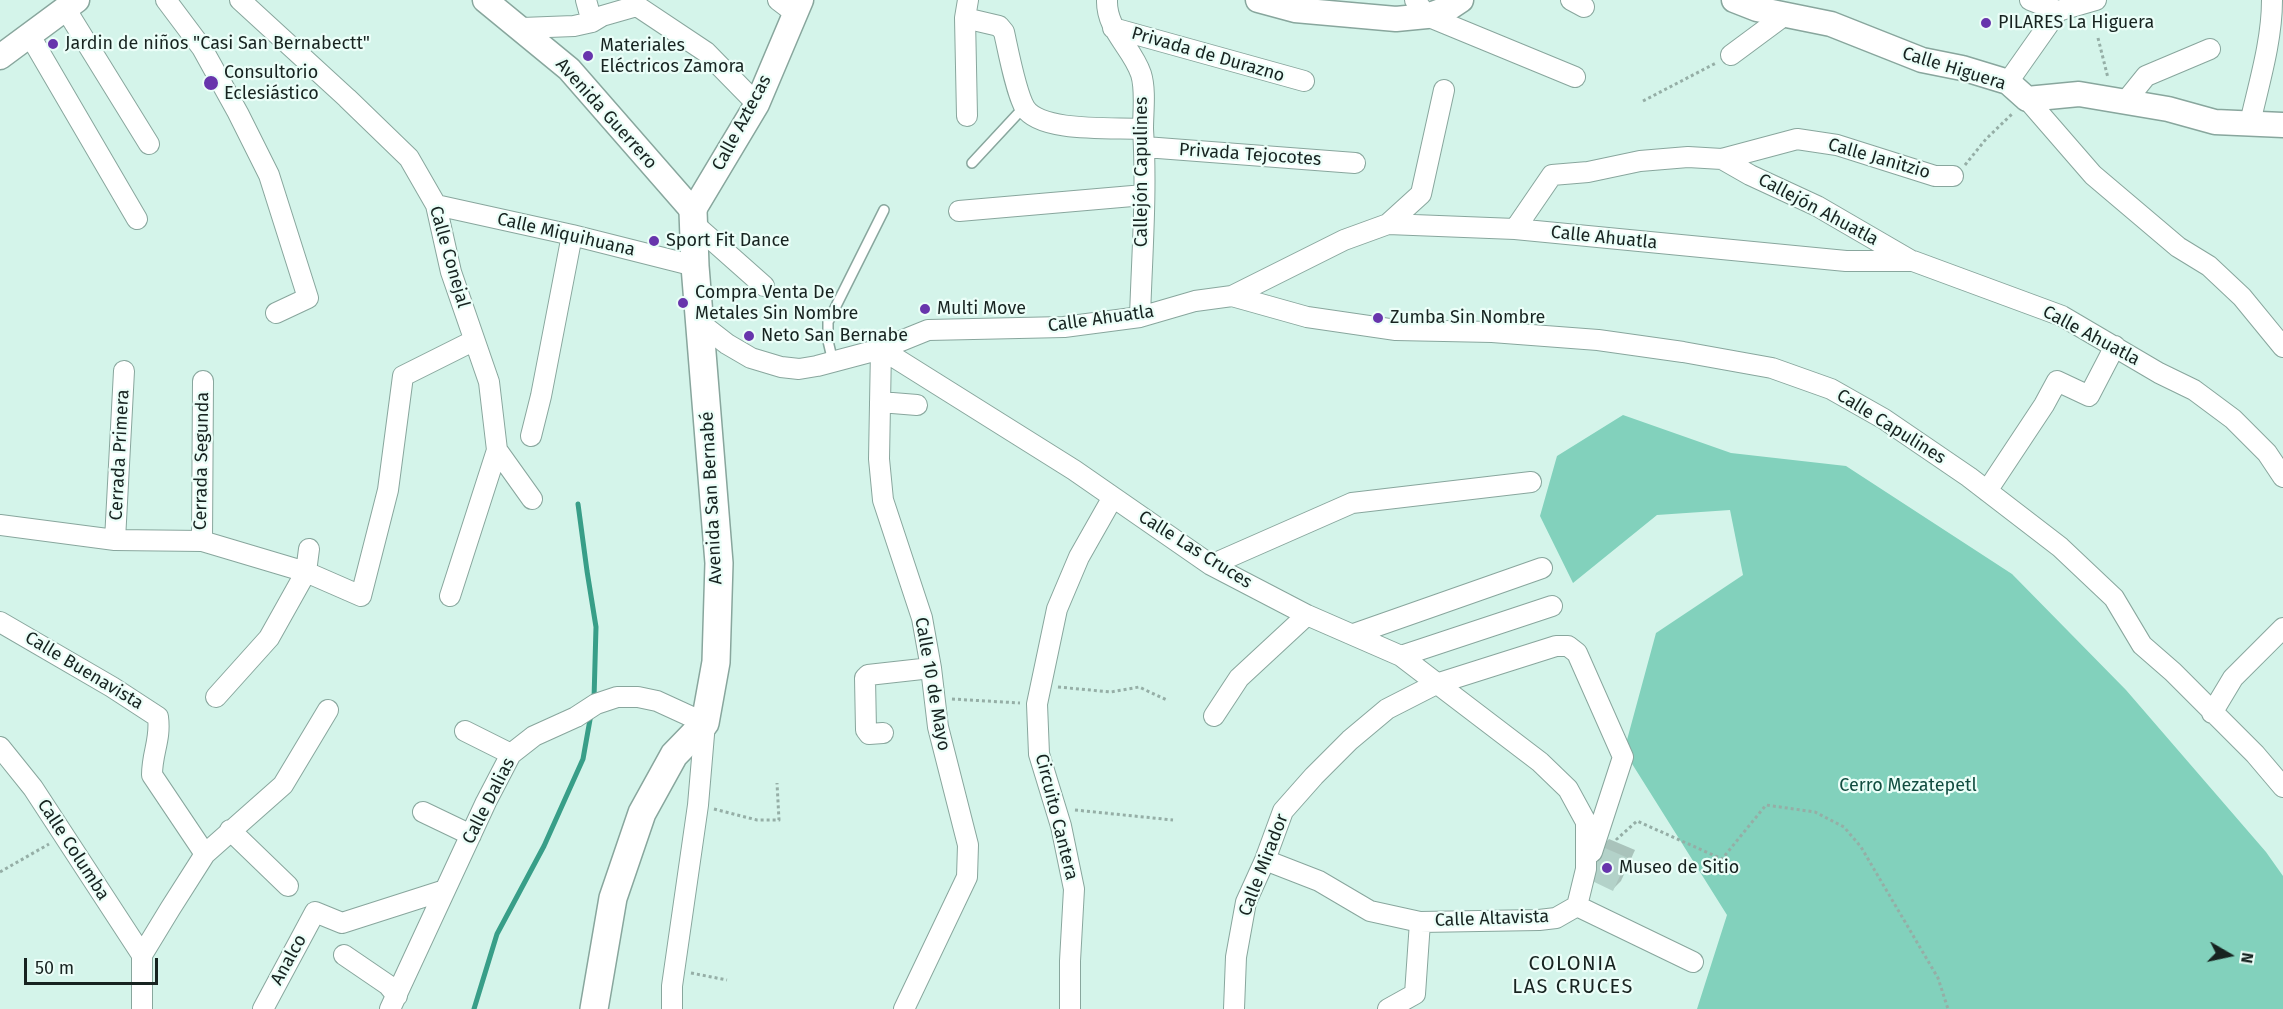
<!DOCTYPE html>
<html>
<head>
<meta charset="utf-8">
<style>
  body { margin:0 }
  #map { position:relative; width:2283px; height:1009px; overflow:hidden; background:#d4f4ea; font-family:"Fira Sans",sans-serif }
  canvas { display:block }
  .north { position:absolute; left:2199px; top:925px; width:60px; height:60px; -webkit-text-stroke:4px #ebfef8; paint-order:stroke; rotate:99deg; font-size:16px; font-weight:700; line-height:24px; text-align:center; color:#172320 }
  .north::after { content:''; display:block; margin:auto; width:21px; height:27px; background:#172320; clip-path:polygon(50% 0,100% 100%,50% 72%,0 100%) }
  .scale { position:absolute; left:24px; top:958px; width:134px; height:27px; box-sizing:border-box; border:3px solid #172320; border-top:0; padding-left:8px; font-size:18px; line-height:21px; white-space:nowrap; color:#172320; -webkit-text-stroke:4px #ebfef8; paint-order:stroke }
</style>
</head>
<body>
<div id="map">
<canvas width="2283" height="1009"></canvas>
<div class="north">N</div>
<div class="scale">50 m</div>
</div>
<script>
const context = document.querySelector('canvas').getContext('2d');
context.lineJoin = 'round';
function paint(path, color) { context.fillStyle = color; context.fill(path, 'evenodd'); }
function stroke(path, color, width, dash) { context.strokeStyle = color; context.lineWidth = width; context.lineCap = dash ? 'butt' : 'round'; context.setLineDash(dash || []); context.stroke(path); }
function write(font, color, halo, rows, align = 'center') {
  context.font = font + ' "Fira Sans",sans-serif'; context.lineWidth = 4.5; context.setLineDash([]); context.textBaseline = 'middle'; context.strokeStyle = halo; context.fillStyle = color; for (const [text, x, y, turn = 0] of rows) {
    context.save(); context.translate(x, y); context.rotate((+turn || 0) * Math.PI / 180); context.textAlign = isNaN(turn) ? turn : align; if (halo) context.strokeText(text, 0, 0); context.fillText(text, 0, 0); context.restore();
  }
}
const green = new Path2D(`
  M1623,415l108,38 115,13 166,108 114,116 140,162 17,24v133h-586l30,-94 -103,-164 32,-118 87,-58 -13,-65 -73,5 -84,68 -33,-67 17,-60z`);
const shadow = new Path2D(`
  M1609,839l26,11 -14,31 -8,8 -12,-42z`);
const stream = new Path2D(`
  M578,504l9,67 9,56 -2,72
  M474,1009l23,-75 47,-88 39,-87 8,-45`);
const building = new Path2D(`
  M1600,846l28,12 -15,33 -27,-13z`);
const path = new Path2D(`
  M2098,38l10,40
  M1643,101l73,-38
  M1965,165l21,-26 27,-26
  M1058,687l53,5 28,-5 28,13
  M952,699l68,4
  M714,809l43,11h22l-2,-37
  M1075,810l98,10
  M1616,838l1,1 20,-18 85,38 44,-54 49,7 29,15 17,20 77,131 10,31
  M0,872l49,-28
  M691,973l36,7`);
const service = new Path2D(`
  M972,163l52,-56
  M833,362l-5,-21v-19l56,-112`);
const minor = new Path2D(`
  M166,0l36,48 36,65 31,62 39,123 -32,15
  M240,0l107,98 62,60 27,47 15,67 38,110 8,68 -47,146
  M586,0l6,22
  M778,0l17,13
  M968,0l-3,18 34,8 5,6c4,18 12,61 21,76 16,25 90,19 118,21
  M1107,0c-1,30 25,47 34,74 5,16 2,38 2,55 4,62 -1,125 -3,188
  M1415,0l12,16 148,61
  M1571,0l13,7
  M2030,0l28,11
  M65,8l84,136
  M965,18l2,98
  M522,28l52,-2 18,-4 10,-6 35,-10 69,46 51,52
  M1113,28l191,53
  M29,34l108,185
  M1731,55l54,-40
  M2008,82l50,-71 38,-11
  M2027,99l66,76 85,72 31,19 33,31 41,50
  M2125,102l21,-26 64,-27
  M2250,123c9,-40 22,-82 22,-123
  M1145,147l210,16
  M1722,159l28,16 67,31 93,54
  M436,205l136,30 123,31
  M959,211l185,-16
  M693,223l71,63
  M1388,224l33,-30 23,-104
  M1515,229l37,-54 36,-3 52,-11 48,-4 34,2 75,-20 40,6 98,31h18
  M1232,296l75,21 89,13 96,2 106,8 85,12 89,16 59,21 53,30 85,58 91,70 54,51 28,47 31,27 82,82 28,33
  M700,323l27,21 24,14 30,9 18,2 18,-3 64,-17 47,-19 136,-3 76,-10 55,-16 37,-5 112,-56 44,-16 127,5 331,32h67l149,55 97,57 35,17 39,29 34,34 16,24
  M881,349l193,121 137,95 96,50 94,41 139,106 28,27 18,33v47l-9,37
  M881,349l-2,110 4,41 39,118 9,50 7,59 30,118 -1,32 -63,132
  M880,402l37,3
  M531,436l10,-40 31,-161
  M497,450l35,49
  M1987,491l57,-86 13,-24 32,15 26,-50
  M0,525l115,15 87,1 104,31 55,24 27,-106 15,-114 70,-35
  M115,540l9,-169
  M202,541l1,-160
  M1211,565l141,-62 179,-21
  M0,622l112,65 46,30c3,23 -6,35 -6,58l53,79
  M1354,634l188,-66
  M1401,656l151,-50
  M216,697l53,-59 37,-66 3,-23
  M2212,713l21,-35 50,-50
  M1214,716l25,-38 68,-63
  M465,731l46,23
  M883,733l-14,1 -3,-4 -1,-52 3,-3 63,-7
  M0,747l33,41 109,167
  M423,812l48,23
  M230,830l58,56
  M1265,860l54,21 51,30 50,11 119,-2 17,-2 21,-12
  M1577,906l116,56
  M344,955l44,30 9,11
  M142,1009v-54l28,-46 35,-55 78,-69 45,-75
  M263,1009l52,-97 27,11 103,-33
  M390,1009l96,-207 25,-48 23,-18 42,-19 20,-13 21,-7h21l19,4 48,22 -7,82 -26,181v23
  M1070,1009v-48l4,-72 -13,-63 -22,-72 -2,-50 20,-95 22,-52 34,-60
  M1234,1009l2,-52 10,-55 19,-42 18,-49 31,-35 36,-36 37,-31 49,-25 120,-38h12l9,7 46,104 -31,95
  M1388,1009l27,-15 5,-72`);
const tertiary = new Path2D(`
  M485,0l84,69 124,142 64,-107 44,-104
  M1258,0l37,10 101,9 31,-3 22,-8 12,-8
  M1734,0l23,9 74,15 91,36 40,8 46,14 19,17 52,-5 89,15 47,13 68,3
  M0,57l77,-57`);
const secondary = new Path2D(`
  M594,1009l19,-111 29,-85 32,-58 31,-32 11,-61 3,-99 -24,-297 -2,-55`);
const markers = [
  [1986,23,6,"#6735ac"],
  [53,44,6,"#6735ac"],
  [588,56,6,"#6735ac"],
  [211,83,8,"#6735ac"],
  [654,241,6,"#6735ac"],
  [683,303,6,"#6735ac"],
  [925,309,6,"#6735ac"],
  [1378,318,6,"#6735ac"],
  [749,336,6,"#6735ac"],
  [1607,868,6,"#6735ac"]
];
const poiNames = [
  ["PILARES La Higuera",1998,23],
  ["Jardin de niños \"Casi San Bernabectt\"",65,44],
  ["Materiales",600,46],
  ["Eléctricos Zamora",600,67],
  ["Consultorio",224,73],
  ["Eclesiástico",224,94],
  ["Sport Fit Dance",666,241],
  ["Compra Venta De",695,293],
  ["Metales Sin Nombre",695,314],
  ["Multi Move",937,309],
  ["Zumba Sin Nombre",1390,318],
  ["Neto San Bernabe",761,336],
  ["Museo de Sitio",1619,868]
];
const streetNames = [
  ["Privada de Durazno",1208,55,16],
  ["Calle Higuera",1954,69,17],
  ["Avenida Guerrero",606,114,48],
  ["Calle Aztecas",742,123,-62],
  ["Privada Tejocotes",1250,155,4],
  ["Calle Janitzio",1879,159,16],
  ["Callejón Capulines",1142,172,-90],
  ["Callejón Ahuatla",1818,210,28],
  ["Calle Miquihuana",566,235,13],
  ["Calle Ahuatla",1604,238,6],
  ["Calle Conejal",449,257,74],
  ["Calle Ahuatla",1101,319,-8],
  ["Calle Ahuatla",2091,336,28],
  ["Calle Capulines",1891,427,32],
  ["Cerrada Primera",120,455,-87],
  ["Cerrada Segunda",202,461,-89],
  ["Avenida San Bernabé",712,498,-93],
  ["Calle Las Cruces",1195,550,32],
  ["Calle Buenavista",84,671,31],
  ["Calle 10 de Mayo",932,684,80],
  ["Calle Dalias",489,801,-63],
  ["Circuito Cantera",1056,817,76],
  ["Calle Columba",73,850,57],
  ["Calle Mirador",1264,865,-69],
  ["Calle Altavista",1492,919,-2],
  ["Analco",289,960,-61]
];
const parkNames = [
  ["Cerro Mezatepetl",1908,786]
];
const neighbourhoodNames = [
  ["COLONIA",1573,964],
  ["LAS CRUCES",1573,987]
];
paint(green, '#82d1bc');
paint(shadow, '#0003');
stroke(stream, '#389e88', 5);
paint(building, '#b3d2c9');
stroke(service, '#88a69d', 12);
stroke(minor, '#88a69d', 22);
stroke(tertiary, '#88a69d', 27);
stroke(secondary, '#88a69d', 30);
stroke(path, '#95aea6', 3, [3, 3]);
stroke(service, '#fff', 9);
stroke(minor, '#fff', 20);
stroke(tertiary, '#fff', 24);
stroke(secondary, '#fff', 27);
for (const [x, y, r, color] of markers) { const dot = new Path2D(); dot.arc(x, y, r, 0, 2 * Math.PI); context.fillStyle = color; context.fill(dot); stroke(dot, '#ebfef8', 2); }
write('18px', '#172320', '#ebfef8', poiNames, 'left');
write('18px', '#172320', '#ebfef8', streetNames);
write('18px', '#104c3f', '#ebfef8', parkNames);
context.letterSpacing = '1.5px';
write('20px', '#172320', '#ebfef8', neighbourhoodNames);
context.letterSpacing = '0px';
</script>
</body>
</html>
